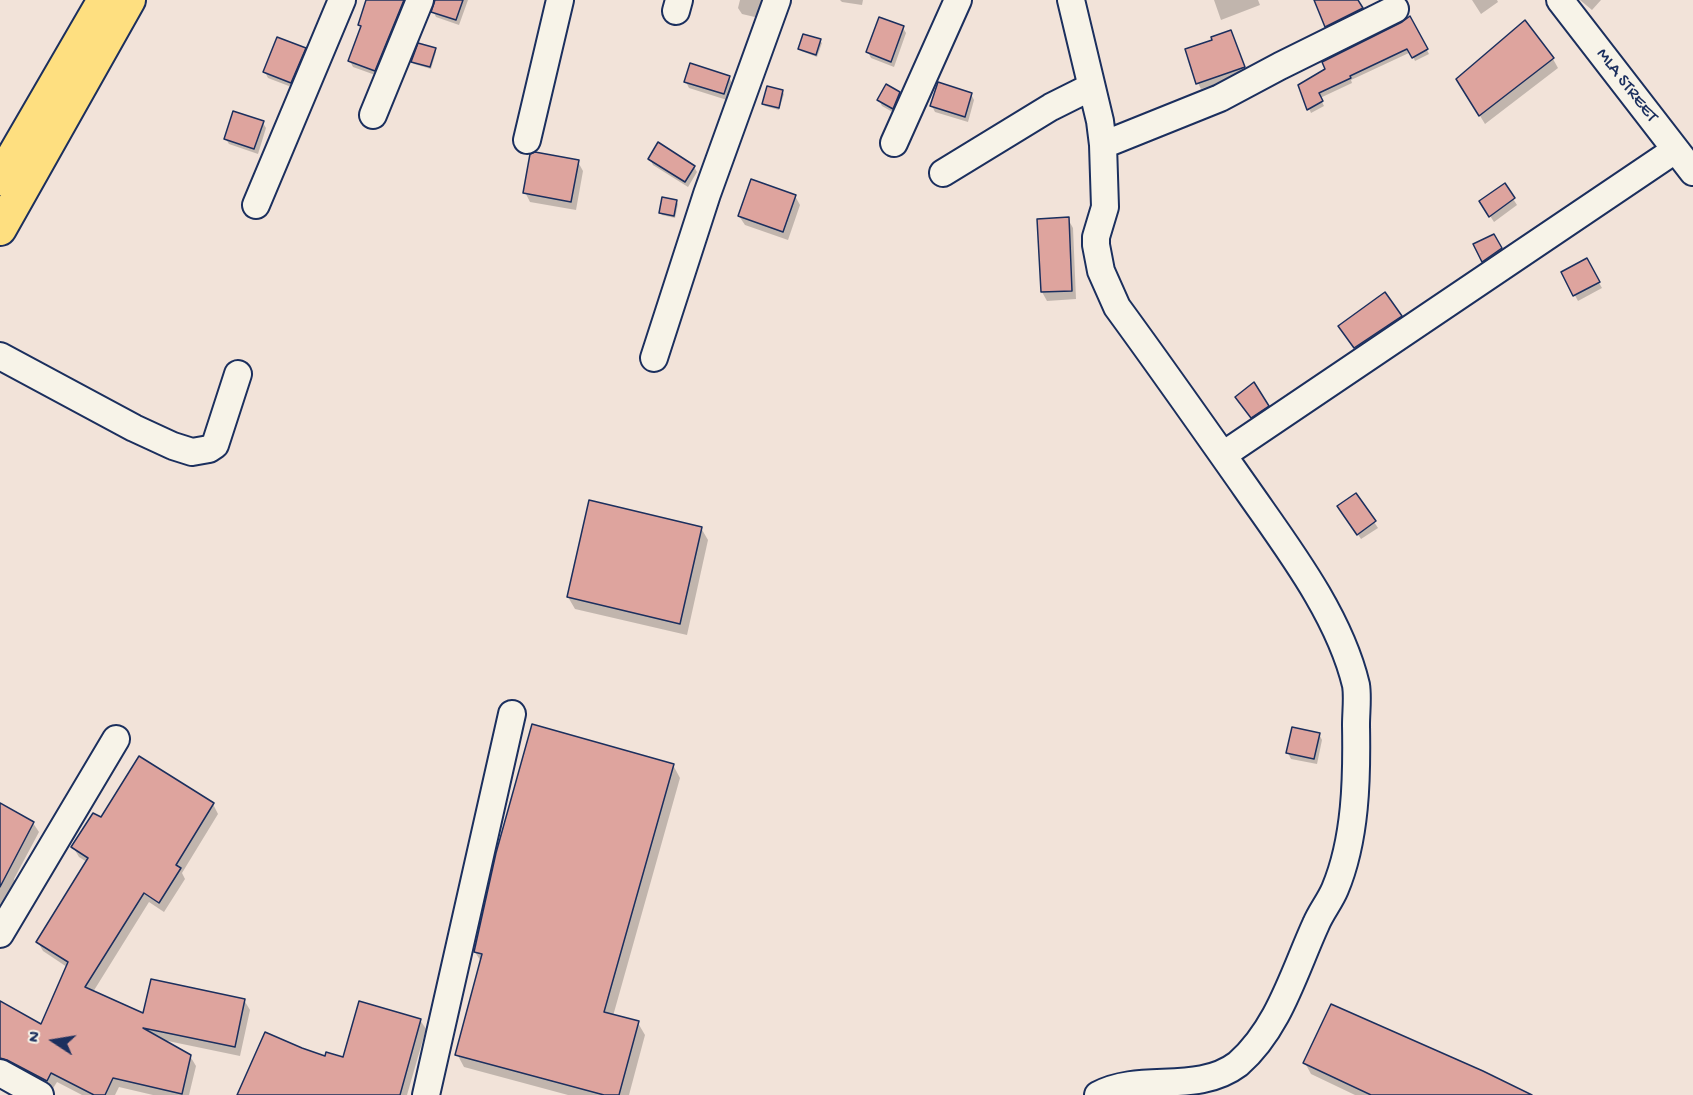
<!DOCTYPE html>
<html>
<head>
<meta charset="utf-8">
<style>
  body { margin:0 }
  #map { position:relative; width:1693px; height:1095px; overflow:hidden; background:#f2e3d9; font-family:"Gochi Hand",sans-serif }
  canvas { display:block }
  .north { position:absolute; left:24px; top:1011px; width:60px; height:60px; -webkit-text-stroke:4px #f7f3e8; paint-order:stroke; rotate:282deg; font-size:16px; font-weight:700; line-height:24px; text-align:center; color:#1b2f5e }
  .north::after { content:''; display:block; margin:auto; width:21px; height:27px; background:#1b2f5e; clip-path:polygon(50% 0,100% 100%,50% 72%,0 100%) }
</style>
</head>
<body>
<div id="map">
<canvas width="1693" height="1095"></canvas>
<div class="north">N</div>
</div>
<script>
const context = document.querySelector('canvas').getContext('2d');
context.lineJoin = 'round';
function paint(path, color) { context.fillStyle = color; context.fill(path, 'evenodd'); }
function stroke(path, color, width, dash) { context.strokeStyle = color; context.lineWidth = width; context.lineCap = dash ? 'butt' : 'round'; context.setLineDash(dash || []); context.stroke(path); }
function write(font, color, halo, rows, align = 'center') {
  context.font = font + ' "Gochi Hand",sans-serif'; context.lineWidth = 4.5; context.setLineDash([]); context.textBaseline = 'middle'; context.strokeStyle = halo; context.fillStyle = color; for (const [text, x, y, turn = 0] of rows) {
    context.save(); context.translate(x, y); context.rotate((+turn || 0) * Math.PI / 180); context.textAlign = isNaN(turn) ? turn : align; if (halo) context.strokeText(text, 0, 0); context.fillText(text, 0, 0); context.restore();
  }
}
const shadow = new Path2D(`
  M367,0h42l-31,76 -25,-9 -3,-6 12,-32 -2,-4z
  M436,0h32l-9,25 -23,-8 -3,-6z
  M740,0h26l-7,18 -17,-4 -4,-6z
  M840,0h23l-1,5 -20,-3z
  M1214,0h44l2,5 -39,15z
  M1316,0h40l9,15 -35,17z
  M1472,0h25l1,2 -17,12z
  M1580,0h21l-9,10z
  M1410,18l19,36 -14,7 -4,-9 -60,28 1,3 -32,15 4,8 -13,7 -11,-27z
  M903,28l3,5 -12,34 -23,-9 -3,-6z
  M1231,31l16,42 -46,16 -3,-6 16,-42z
  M820,41l2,2 -5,14 -16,-6 -1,-2z
  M304,49l4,6 -14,33 -26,-10 -3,-6z
  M435,49l1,3 -5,17 -17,-5 -2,-2z
  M1553,59l5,9 -73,56 -27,-44z
  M729,77l3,6 -5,17 -38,-12 -3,-6z
  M782,91l2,3 -5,16 -14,-4 -1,-2z
  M899,93l4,6 -7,15 -14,-8 -3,-6z
  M971,94l3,6 -6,22 -33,-10 -3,-6z
  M263,123l3,5 -8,26 -29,-10 -4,-6z
  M650,159l44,8 3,5 -9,15 -35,-22z
  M578,162l5,9 -7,39 -46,-8 -5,-10z
  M1504,185l13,20 -23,17 -13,-20z
  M795,196l5,9 -12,35 -43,-15 -6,-9z
  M676,201l2,3 -3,14 -13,-3 -2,-3z
  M1068,219l5,9 3,71 -29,2 -5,-9z
  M1494,236l10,19 -17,12 -12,-22z
  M1586,260l16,28 -24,13 -15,-28z
  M1385,294l19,29 -45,30 -16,-21z
  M1254,384l17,28 -16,11 -14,-20z
  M1356,495l22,33 -17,11 -18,-27z
  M701,528l7,12 -21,95 -112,-26 -7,-12z
  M1319,734l3,6 -5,24 -26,-5 -3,-6z
  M673,765l7,13 -67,238 25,7 7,12 -16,60h-61l-104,-28 -7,-13 25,-91 -7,-11z
  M213,804l5,10 -36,59 3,6 -21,33 -15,-10 -56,90 51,23 100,-15 6,10 -10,46 -77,-16 27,16 6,10 -7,29h-36l-34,-8 -4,8h-33l-25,-13 -5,8 -52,-28v-60l41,24 26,-59 -24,-16 -5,-9 49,-80 -8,-5 -6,-10 28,-28z
  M0,805l33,18 6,9 -25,47 4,8 -18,31z
  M420,1020l6,9 -19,66h-168l87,-37 18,1z
  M1305,1063l216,32h-166l-44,-21z`);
const building = new Path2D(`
  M366,0h38l-29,71 -27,-10 13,-35 -3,-1z
  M435,0h28l-7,20 -25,-8z
  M1314,0h44l5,8 -38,19z
  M1410,16l18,33 -16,9 -5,-9 -57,27 1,2 -32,15 4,8 -16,9 -9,-25 27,-16 -3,-7 80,-40z
  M879,17l25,9 -13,36 -25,-10z
  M1525,20l29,38 -75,58 -23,-37z
  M1231,30l14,37 -49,17 -11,-35 27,-9 -1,-3z
  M803,34l18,5 -5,16 -18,-6z
  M277,37l29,11 -15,35 -28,-11z
  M418,43l18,5 -6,19 -19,-5z
  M690,63l40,13 -6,18 -40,-12z
  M938,82l34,11 -7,24 -35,-11z
  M886,84l14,8 -7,17 -16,-9z
  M767,86l16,4 -4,18 -17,-4z
  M233,111l31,10 -10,28 -30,-10z
  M658,142l37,24 -10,16 -37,-23z
  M535,152l44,8 -8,42 -48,-9 7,-39z
  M751,179l45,16 -13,37 -45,-16z
  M1505,183l10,15 -26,19 -10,-16z
  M662,197l15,3 -3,16 -15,-3z
  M1069,217l3,74 -31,1 -4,-73z
  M1494,234l8,14 -20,14 -9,-18z
  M1587,258l13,24 -27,14 -12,-24z
  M1385,292l17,24 -48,32 -16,-22z
  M1254,382l15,24 -18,12 -16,-21z
  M1356,493l20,28 -19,14 -20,-29z
  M589,500l113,27 -22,97 -113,-27z
  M532,724l142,40 -70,248 35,9 -20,74h-15l-149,-40 27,-101 -8,-2 22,-99z
  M1292,727l28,6 -6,26 -28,-6z
  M139,756l75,47 -38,62 5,3 -22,35 -15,-10 -59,94 58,26 8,-34 94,20 -10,48 -92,-19 48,27 -9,39 -69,-16 -8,17h-11l-43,-22 -4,8 -40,-21 -7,-2v-57l41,23 27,-62 -32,-20 52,-84 -17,-11 22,-34 8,4z
  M0,803l34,19 -34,65z
  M359,1001l62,18 -21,76h-163l28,-63 37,16 23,8 1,-4 17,5z
  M1331,1004l152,67 49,24h-161l-68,-32z`);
const minor = new Path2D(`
  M1071,0l29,121 3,24 2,62 -9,30v8l5,26 16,36c44,60 86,120 129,181 41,59 93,126 110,197 2,12 0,27 0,40 1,53 0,114 -21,164 -5,12 -14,23 -19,35 -22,48 -37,104 -78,140 -41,31 -97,8 -140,31
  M1560,0l133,172
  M676,11l3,-11
  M373,115l47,-115
  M527,140l33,-140
  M894,143l64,-143
  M1103,145l117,-47 60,-32 115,-57
  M943,173l108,-66 40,-20
  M256,205l86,-205
  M0,356l134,72 39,18 19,6 17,-3 6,-4 23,-71
  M654,358l53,-164 70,-194
  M1223,455l452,-305
  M0,934l116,-195
  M0,1073l40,22
  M426,1095l86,-381`);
const major = new Path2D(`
  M0,179l104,-179
  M0,229l129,-229`);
const streetNames = [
  ["MLA STREET",1626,86,52]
];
paint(shadow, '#0003');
paint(building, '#dea49e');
stroke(building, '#1b2f5e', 1.5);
stroke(minor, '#1b2f5e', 30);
stroke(major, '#1b2f5e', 36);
stroke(minor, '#f7f3e8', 26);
stroke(major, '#fedf80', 32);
write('18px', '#1b2f5e', '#f7f3e8', streetNames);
</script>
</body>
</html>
